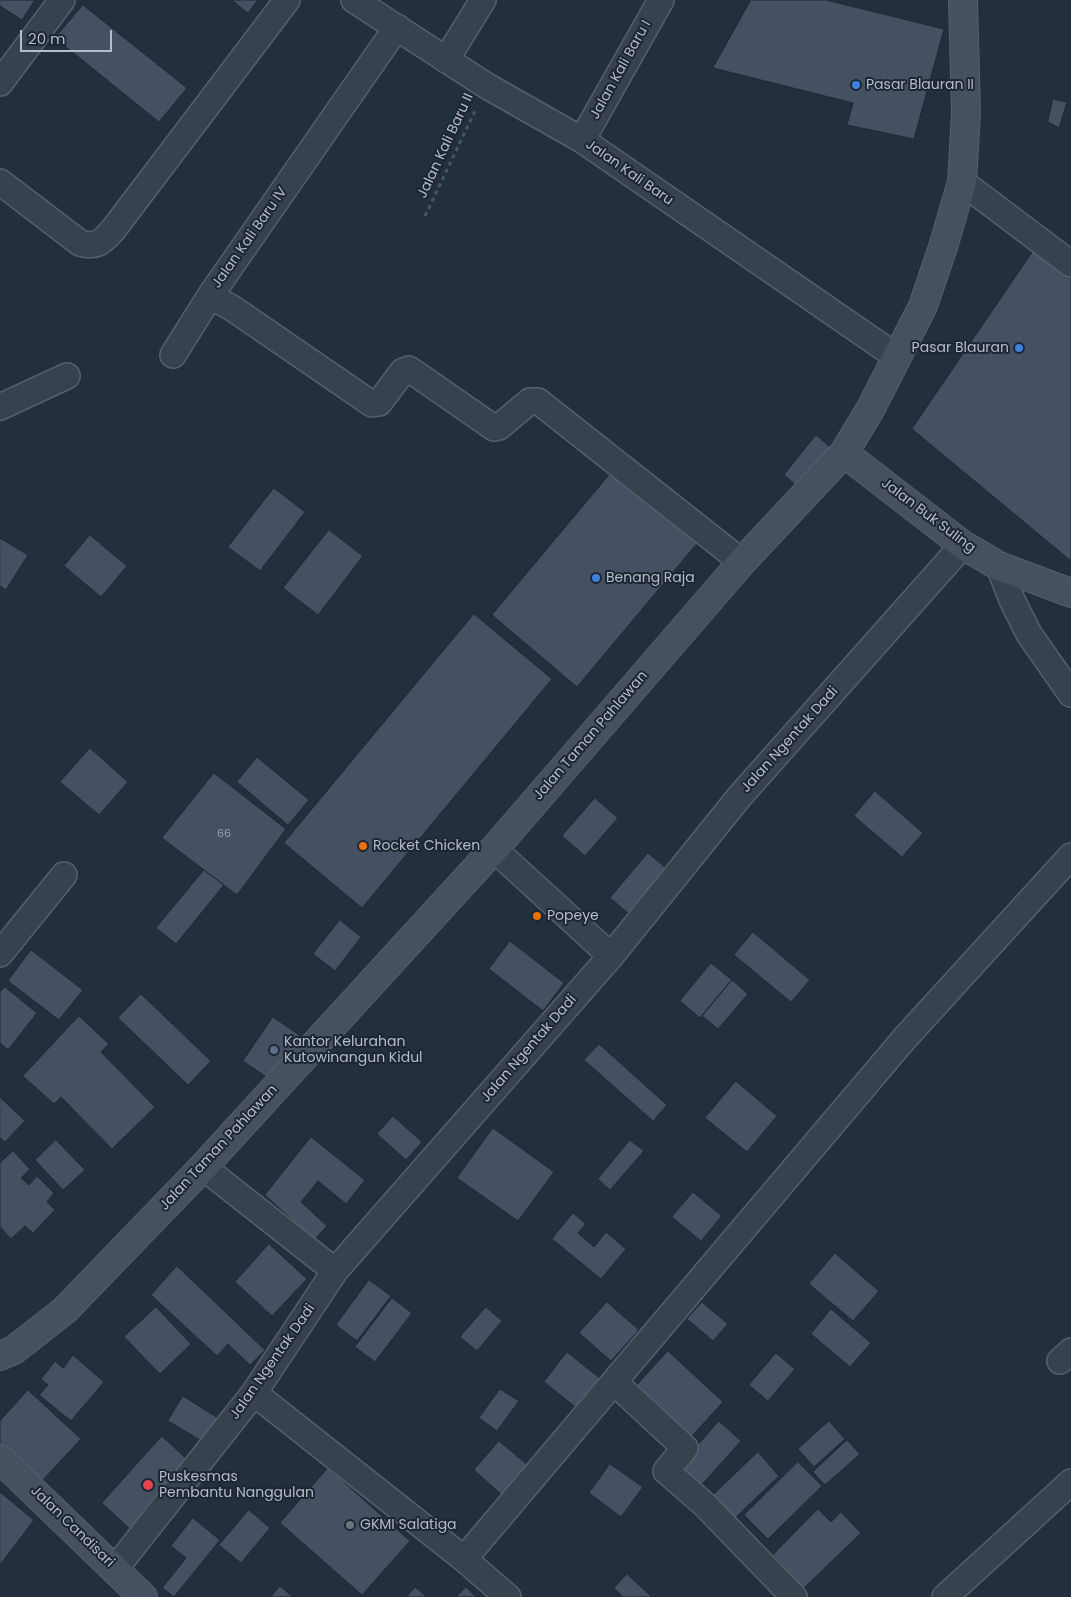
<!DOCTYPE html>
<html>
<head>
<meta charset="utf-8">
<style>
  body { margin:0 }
  #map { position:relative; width:1071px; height:1597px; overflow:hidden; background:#242f3e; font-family:Poppins,sans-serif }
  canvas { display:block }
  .scale { position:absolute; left:20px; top:30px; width:92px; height:22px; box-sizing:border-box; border:2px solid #b4bcc9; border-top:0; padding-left:6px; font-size:15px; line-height:18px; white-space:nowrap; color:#b4bcc9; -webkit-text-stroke:4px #1d2633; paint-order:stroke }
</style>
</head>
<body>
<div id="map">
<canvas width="1071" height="1597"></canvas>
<div class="scale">20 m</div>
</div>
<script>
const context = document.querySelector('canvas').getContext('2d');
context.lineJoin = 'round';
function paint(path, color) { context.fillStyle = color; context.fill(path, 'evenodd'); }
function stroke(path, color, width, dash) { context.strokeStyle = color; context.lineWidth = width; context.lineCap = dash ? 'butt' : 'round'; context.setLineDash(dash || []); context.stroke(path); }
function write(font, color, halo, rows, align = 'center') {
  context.font = font + ' Poppins,sans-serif'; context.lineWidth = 4; context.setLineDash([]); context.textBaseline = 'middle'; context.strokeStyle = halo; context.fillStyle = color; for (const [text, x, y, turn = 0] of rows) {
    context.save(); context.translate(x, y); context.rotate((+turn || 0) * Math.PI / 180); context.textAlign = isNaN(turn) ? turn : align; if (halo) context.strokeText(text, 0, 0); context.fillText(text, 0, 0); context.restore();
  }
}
const building = new Path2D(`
  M0,0h35l-13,20 -22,-14z
  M232,0h26l-10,13z
  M751,0h75l118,29 -30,110 -67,-14 6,-22 -140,-35z
  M83,5l104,83 -28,34 -104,-84z
  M1053,99l14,3 -8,26 -11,-6z
  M1040,241l31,27v293l-159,-132z
  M816,435l19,16 -32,40 -19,-16z
  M615,468l85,72 -123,147 -85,-72z
  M274,488l31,24 -45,59 -32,-24z
  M329,530l34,26 -45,59 -35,-27z
  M90,535l37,31 -26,31 -37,-31z
  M0,538l28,17 -22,35 -6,-4z
  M474,614l78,65 -190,229 -78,-65z
  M90,748l38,34 -29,33 -39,-33z
  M257,757l52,43 -21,25 -51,-43z
  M214,773l72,56 -49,66 -75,-57z
  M875,791l48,42 -21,24 -48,-41z
  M595,798l23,20 -33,38 -23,-20z
  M648,853l18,15 -38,45 -18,-15z
  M204,870l20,15 -48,59 -20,-16z
  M340,920l21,17 -26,34 -22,-17z
  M753,932l57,48 -19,22 -57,-47z
  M510,941l54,42 -21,28 -54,-42z
  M31,950l52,40 -24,30 -51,-39z
  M711,963l21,17 -32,38 -20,-17z
  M732,980l16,14 -30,35 -16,-13z
  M5,987l32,26 -29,37 -8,-7v-51z
  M141,994l70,67 -23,24 -70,-67z
  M79,1016l30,28 -8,8 54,55 -43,42 -51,-52 -7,7 -31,-28z
  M273,1017l32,22 -30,44 -32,-22z
  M599,1044l68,61 -14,16 -69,-61z
  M736,1081l41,35 -30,36 -42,-34z
  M0,1097l25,24 -20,21 -5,-4z
  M393,1116l29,26 -16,18 -29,-26z
  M493,1128l61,44 -36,49 -61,-43z
  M311,1137l54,43 -19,24 -28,-23 -17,21 26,24 -13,14 -49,-45z
  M56,1140l29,30 -22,20 -28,-30z
  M630,1140l14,11 -34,39 -12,-11z
  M13,1151l17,18 -9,9 8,7 8,-9 17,17 -7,9 8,8 -22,23 -8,-7 -14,13 -11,-12v-64z
  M693,1192l29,24 -21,25 -29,-24z
  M573,1213l13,11 -8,9 16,14 12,-15 20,17 -25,30 -49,-40z
  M269,1244l38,35 -35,37 -37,-34z
  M835,1253l44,38 -26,30 -44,-37z
  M177,1266l88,84 -15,15 -22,-21 -11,12 -66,-61z
  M369,1280l22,16 -34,45 -21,-16z
  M392,1298l20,15 -37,49 -20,-15z
  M607,1302l32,28 -28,31 -32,-28z
  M702,1302l26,22 -15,17 -26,-22z
  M156,1307l35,37 -31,30 -36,-37z
  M486,1307l16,14 -25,30 -17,-14z
  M831,1309l40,34 -21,24 -39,-33z
  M668,1351l55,51 -32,35 -55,-51z
  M567,1352l35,28 -23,30 -35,-28z
  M776,1353l19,16 -27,32 -19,-16z
  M73,1355l31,27 -33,39 -32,-26 9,-10 -7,-6 14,-18 8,7z
  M500,1389l19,12 -22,30 -18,-13z
  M28,1390l53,49 -40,43 -41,-38v-23z
  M183,1396l38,24 -14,24 -39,-23z
  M719,1421l22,20 -42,47 -22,-19z
  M829,1421l16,18 -31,28 -16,-18z
  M162,1436l32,30 -60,67 -32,-30z
  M847,1440l13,14 -35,31 -12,-13z
  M499,1441l31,26 -26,30 -30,-27z
  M758,1452l21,24 -44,42 -22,-23z
  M798,1462l24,24 -54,53 -24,-24z
  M610,1464l33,23 -22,30 -32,-24z
  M328,1468l82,73 -48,54 -82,-72z
  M0,1492l34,28 -34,45z
  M818,1509l13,13 10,-10 20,21 -58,56 -30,-34z
  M249,1510l21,18 -29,35 -22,-18z
  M193,1518l27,22 -46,57 -12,-9 24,-30 -15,-12z
  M627,1574l25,23h-29l-9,-9z
  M280,1586l13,11h-22z
  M415,1587l12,10h-20z
  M466,1587l10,10h-20z`);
const path = new Path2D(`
  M425,216l50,-105`);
const street = new Path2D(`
  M354,0l133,86 95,54 315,217
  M397,27l-187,269 22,12 140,96 7,-1 24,-32 6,-2 85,59 5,-1 31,-26h8l204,161
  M446,60l37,-60
  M0,83l62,-83
  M582,140l79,-140
  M0,182l80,61c17,5 22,-1 33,-13l174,-230
  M962,182l109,82
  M173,355l37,-59
  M0,407l67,-31
  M999,566l13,34 17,34 42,60
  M494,849l117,107
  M0,954l64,-79
  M203,1167l132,104
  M1060,1361l11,-10
  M614,1382l71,66 -19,23 39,34 89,92
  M254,1393l210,166 44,38
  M464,1559l441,-521 166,-182
  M115,1569l139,-176 81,-122 276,-315 129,-160 223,-251
  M945,1597l126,-115`);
const secondary = new Path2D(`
  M844,453l119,92 36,21 72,27
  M0,1356l14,-6 51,-40 138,-143 291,-318 248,-287 102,-109 27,-45 52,-102 20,-59 19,-65 4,-69 -3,-113
  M0,1459l143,138`);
const markers = [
  [856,85,5,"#3f7fe0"],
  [1019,348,5,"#3f7fe0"],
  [596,578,5,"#3f7fe0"],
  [363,846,5,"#e8710a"],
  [537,916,5,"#e8710a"],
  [274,1050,5,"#5c6f8a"],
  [148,1485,6,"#e0444e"],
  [350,1525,5,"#6b7280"]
];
const numberNames = [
  ["66",224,834]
];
const streetNames = [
  ["Jalan Kali Baru I",621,70,-61],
  ["Jalan Kali Baru II",446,146,-65],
  ["Jalan Kali Baru",629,173,35],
  ["Jalan Kali Baru IV",250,238,-55],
  ["Jalan Buk Suling",928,516,37],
  ["Jalan Taman Pahlawan",591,736,-49],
  ["Jalan Ngentak Dadi",790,740,-48],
  ["Jalan Ngentak Dadi",529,1049,-49],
  ["Jalan Taman Pahlawan",219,1148,-47],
  ["Jalan Ngentak Dadi",273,1362,-55],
  ["Jalan Candisari",72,1527,44]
];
const poiNames = [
  ["Pasar Blauran II",866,85],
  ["Pasar Blauran",1009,348,"right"],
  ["Benang Raja",606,578],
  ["Rocket Chicken",373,846],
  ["Popeye",547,916],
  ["Kantor Kelurahan",284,1042],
  ["Kutowinangun Kidul",284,1058],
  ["Puskesmas",159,1477],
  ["Pembantu Nanggulan",159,1493],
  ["GKMI Salatiga",360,1525]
];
paint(building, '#455162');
stroke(building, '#1f2835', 1);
stroke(street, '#565f6c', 28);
stroke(secondary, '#565f6c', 30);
stroke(path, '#44595c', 3, [4, 4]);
stroke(street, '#38414e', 25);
stroke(secondary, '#465061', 28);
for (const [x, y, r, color] of markers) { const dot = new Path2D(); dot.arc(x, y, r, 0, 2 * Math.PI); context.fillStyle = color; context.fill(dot); stroke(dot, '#1d2633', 2); }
write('11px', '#98a1af', null, numberNames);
write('14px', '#b4bcc9', '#1d2633', streetNames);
write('14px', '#b4bcc9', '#1d2633', poiNames, 'left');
</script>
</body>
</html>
